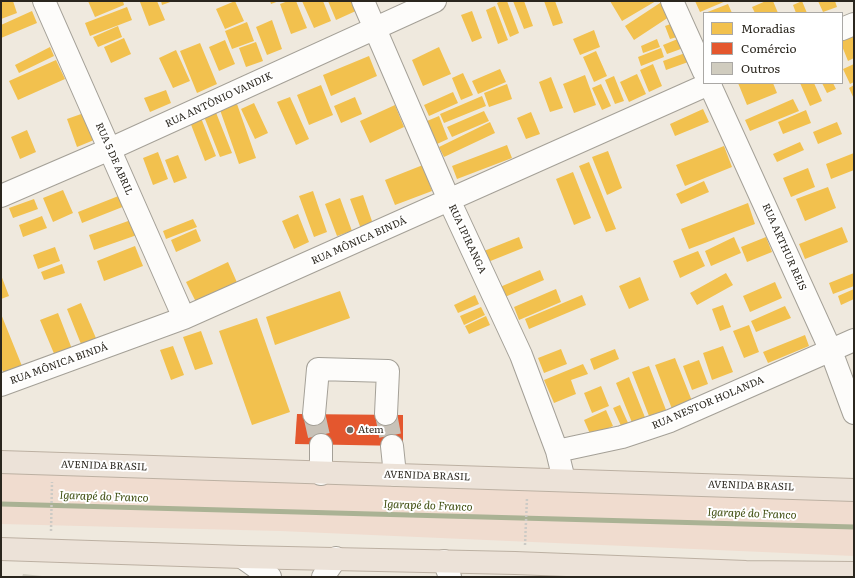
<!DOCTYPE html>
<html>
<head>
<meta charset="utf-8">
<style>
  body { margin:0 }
  #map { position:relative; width:855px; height:578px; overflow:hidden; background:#efe9de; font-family:Literata,serif }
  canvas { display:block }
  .frame { position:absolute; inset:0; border:2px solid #2a261e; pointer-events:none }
  .legend { position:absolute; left:703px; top:12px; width:140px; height:72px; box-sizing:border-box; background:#fff; border:1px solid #aaa8a5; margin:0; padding:5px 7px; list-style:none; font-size:12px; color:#2a261e }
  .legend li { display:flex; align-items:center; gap:8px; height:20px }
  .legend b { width:20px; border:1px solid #aaa8a5 }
</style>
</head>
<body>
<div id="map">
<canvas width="855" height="578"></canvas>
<div class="frame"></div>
<ul class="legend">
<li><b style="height:11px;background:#f2c14e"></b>Moradias</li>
<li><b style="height:11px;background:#e4572e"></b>Comércio</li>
<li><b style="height:11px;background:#d0ccbf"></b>Outros</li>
</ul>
</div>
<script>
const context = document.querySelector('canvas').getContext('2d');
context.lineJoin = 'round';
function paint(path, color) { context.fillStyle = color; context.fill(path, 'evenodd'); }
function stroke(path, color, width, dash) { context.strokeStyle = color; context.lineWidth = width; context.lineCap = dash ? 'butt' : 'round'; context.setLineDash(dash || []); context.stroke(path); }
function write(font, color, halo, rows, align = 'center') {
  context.font = font + ' Literata,serif'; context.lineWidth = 4; context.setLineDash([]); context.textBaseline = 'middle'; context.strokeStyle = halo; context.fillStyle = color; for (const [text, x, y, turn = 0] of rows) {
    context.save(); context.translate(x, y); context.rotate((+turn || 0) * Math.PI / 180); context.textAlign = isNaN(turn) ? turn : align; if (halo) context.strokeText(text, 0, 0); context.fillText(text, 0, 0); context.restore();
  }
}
const green = new Path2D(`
  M1,469l853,30v57l-574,-25 -279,-7z`);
const homes = new Path2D(`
  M1,1h12l4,12 -16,6z
  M88,1h35l1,4 -29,12z
  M143,1h14l8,19 -16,6 -9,-24z
  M161,1h12l-11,4z
  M235,1l9,20 -19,8 -9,-20z
  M270,1h9l-8,3z
  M288,1h8l11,27 -16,6 -11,-30z
  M302,1h21l8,20 -17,7z
  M328,1h27l3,9 -22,10z
  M501,1h6l12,32 -9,4 -13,-34z
  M513,1h11l9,25 -9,3z
  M544,1h11l8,22 -10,3z
  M610,1h46l-34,20z
  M663,1l9,14 -38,25 -9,-14z
  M695,1h31l-26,11z
  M766,1h7l5,12h-23l-3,-6z
  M802,1l5,12h-11l-3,-8z
  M818,1h17l2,6 -14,5z
  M728,4l4,9h-27z
  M495,6l13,34 -10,4 -12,-34z
  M127,7l5,13 -42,16 -5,-13z
  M32,11l5,12 -36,15v-13z
  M472,11l10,27 -10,4 -11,-27z
  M272,20l10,29 -15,6 -11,-28z
  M679,21l5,14 -14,4 -5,-13z
  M247,22l7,19 -22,8 -7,-18z
  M118,26l4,11 -24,10 -5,-10z
  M594,30l6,17 -20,8 -7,-16z
  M854,34v24l-6,3 -6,-15v-7z
  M685,36l4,10 -22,8 -4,-9z
  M124,38l7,16 -20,9 -7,-16z
  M657,39l3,8 -17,6 -2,-7z
  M225,40l10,24 -16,7 -10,-24z
  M256,42l7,19 -17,6 -7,-19z
  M200,43l17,41 -20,9 -17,-42z
  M50,47l4,9 -35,17 -4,-8z
  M439,47l12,27 -28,12 -11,-26z
  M661,48l3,9 -23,9 -3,-9z
  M176,50l14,31 -17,7 -14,-30z
  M596,51l11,25 -13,6 -11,-25z
  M688,52l3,9 -25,9 -3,-9z
  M369,56l8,20 -46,20 -8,-21z
  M56,60l9,19 -47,21 -9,-19z
  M653,64l9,22 -13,6 -9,-22z
  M854,64v18l-4,2 -7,-15z
  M500,69l6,13 -28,12 -6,-13z
  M463,73l10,22 -12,5 -9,-22z
  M637,74l9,20 -17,8 -9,-20z
  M585,75l11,30 -22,8 -11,-29z
  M614,76l10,25 -9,3 -10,-24z
  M551,77l12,31 -13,4 -11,-30z
  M738,83h35l4,10 -30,12z
  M800,83h14l8,18 -12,5z
  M822,83h11l3,6 -9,4z
  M507,84l5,15 -23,8 -5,-14z
  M601,84l10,22 -9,4 -10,-22z
  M321,85l12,30 -24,10 -12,-30z
  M854,85v14l-5,-11z
  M166,90l5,13 -21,9 -6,-14z
  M453,92l5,11 -29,13 -5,-11z
  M482,96l4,10 -42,17 -4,-9z
  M290,97l19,42 -13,6 -19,-43z
  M355,97l7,17 -21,9 -7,-17z
  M793,99l6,12 -49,20 -5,-11z
  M254,103l14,30 -13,6 -14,-30z
  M237,104l19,54 -17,6 -19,-54z
  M395,105l9,22 -34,16 -10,-22z
  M703,109l6,13 -34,14 -5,-12z
  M215,110l17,43 -12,4 -17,-43z
  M806,110l5,13 -28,11 -5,-12z
  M484,111l5,10 -37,16 -5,-10z
  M531,112l9,22 -14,5 -9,-21z
  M84,113l10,27 -17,7 -10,-28z
  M439,116l9,23 -11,5 -10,-23z
  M201,118l15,38 -11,5 -15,-39z
  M490,122l5,11 -51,24 -5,-10z
  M837,122l5,12 -24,10 -5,-12z
  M27,130l9,22 -16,7 -9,-22z
  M800,142l4,8 -27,12 -4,-8z
  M507,145l5,13 -55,21 -5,-13z
  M724,146l8,21 -47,19 -9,-21z
  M608,151l14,37 -15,7 -15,-38z
  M158,152l10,27 -15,6 -10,-27z
  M854,153v17l-23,9 -5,-15z
  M178,155l9,23 -13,5 -9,-23z
  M589,162l27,67 -10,3 -27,-66z
  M423,165l9,26 -37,14 -10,-25z
  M808,168l7,19 -24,10 -8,-19z
  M573,172l18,46 -17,7 -18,-46z
  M704,181l5,11 -28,12 -5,-10z
  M828,187l8,21 -31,13 -9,-22z
  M63,190l10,23 -20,9 -10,-24z
  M313,191l14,41 -13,5 -15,-41z
  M121,195l4,11 -43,17 -4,-11z
  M363,195l10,29 -12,5 -11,-30z
  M340,198l12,33 -15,5 -12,-32z
  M34,199l4,10 -25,9 -4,-10z
  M748,203l7,21 -66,25 -8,-20z
  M298,214l11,28 -15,7 -12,-28z
  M42,216l5,12 -24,9 -4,-12z
  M193,219l4,8 -31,12 -3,-8z
  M131,220l6,15 -43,15 -5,-15z
  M842,227l6,15 -43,17 -6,-15z
  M196,229l5,12 -25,11 -5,-12z
  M519,237l4,11 -35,14 -4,-11z
  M734,237l7,16 -30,13 -6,-15z
  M766,237l6,15 -25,10 -6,-15z
  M135,246l8,20 -39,15 -7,-20z
  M55,247l5,14 -22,8 -5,-14z
  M698,251l7,15 -25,12 -7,-17z
  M228,262l11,25 -41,19 -12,-24z
  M62,264l3,9 -21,7 -3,-8z
  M540,270l4,10 -39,17 -5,-10z
  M726,273l7,12 -36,20 -7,-12z
  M854,273v13l-21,8 -4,-11z
  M1,275l8,21 -8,3z
  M640,277l9,23 -20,9 -10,-23z
  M775,282l7,16 -32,14 -7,-16z
  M556,289l5,13 -42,18 -5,-13z
  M854,289v10l-13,6 -3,-9z
  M340,291l10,27 -75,27 -9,-28z
  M475,295l4,9 -21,9 -4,-8z
  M582,295l4,10 -57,24 -4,-10z
  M81,303l17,40 -15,6 -16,-40z
  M723,305l8,22 -11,4 -8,-22z
  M785,306l6,12 -35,14 -5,-11z
  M481,307l4,8 -21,10 -4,-9z
  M58,313l14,36 -17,7 -15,-36z
  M1,314l23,57 -18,8 -5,-12z
  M486,316l4,9 -21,9 -4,-8z
  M257,318l33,94 -38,13 -33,-94z
  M749,325l10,27 -15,6 -11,-27z
  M201,331l12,33 -18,6 -12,-33z
  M805,335l4,11 -41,17 -5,-11z
  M173,346l11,29 -13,5 -11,-30z
  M723,346l10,26 -21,8 -9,-27z
  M561,349l6,15 -23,9 -6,-15z
  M615,349l4,10 -25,11 -4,-11z
  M675,358l17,43 -20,8 -17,-44z
  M699,360l9,24 -16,6 -9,-24z
  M583,364l5,10 -17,6 5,14 -22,9 -10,-23z
  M649,366l17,44 -17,6 -17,-44z
  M629,377l17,43 -13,5 -17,-42z
  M601,386l8,20 -17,7 -8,-20z
  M620,405l9,20 -7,3 -9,-20z
  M606,410l7,16 -22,10 -7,-16z`);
const shops = new Path2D(`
  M297,414l106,1v31l-108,-2z`);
const stream = new Path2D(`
  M1,504l853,23`);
const building = new Path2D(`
  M23,574l19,2v1h-20z`);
const minorTunnel = new Path2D(`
  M314,414l7,31
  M386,414l6,32`);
const path = new Path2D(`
  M51,531l1,-49
  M525,545l2,-47`);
const minor = new Path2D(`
  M44,1l140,317
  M363,1l86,199 72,155 36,96 7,29
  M672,1l32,71
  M842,29l12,-5
  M709,83l122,268 23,62
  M1,196l109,-47 325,-148
  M1,385l183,-67 527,-235
  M314,414l4,-45 70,2 -2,43
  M321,445v29
  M392,446l3,29
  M557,451l65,-14 48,-16 184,-81
  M242,557l28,20
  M444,561l6,16
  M323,577l13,-19`);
const highway = new Path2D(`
  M1,462l853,28
  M1,549l241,8 273,6 231,9 108,1`);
const markers = [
  [350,430,4,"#6f6a61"]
];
const streetNames = [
  ["RUA ANTÔNIO VANDIK",219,100,-25],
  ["RUA 5 DE ABRIL",114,159,66],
  ["RUA IPIRANGA",467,239,65],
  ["RUA MÔNICA BINDÁ",359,241,-24],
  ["RUA ARTHUR REIS",784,247,66],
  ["RUA MÔNICA BINDÁ",59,364,-20],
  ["RUA NESTOR HOLANDA",708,403,-23],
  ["AVENIDA BRASIL",104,466,2],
  ["AVENIDA BRASIL",427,476,2],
  ["AVENIDA BRASIL",751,486,2]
];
const poiNames = [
  ["Atem",358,430]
];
const waterNames = [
  ["Igarapé do Franco",104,497,2],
  ["Igarapé do Franco",428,506,2],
  ["Igarapé do Franco",752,514,2]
];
paint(green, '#f0dccf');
paint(homes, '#f2c14e');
paint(shops, '#e4572e');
stroke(stream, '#aab294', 5);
paint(building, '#d0ccbf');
stroke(minorTunnel, '#c8c2b8', 22, [22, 11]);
stroke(minor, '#a4a097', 24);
stroke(highway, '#bcb0a2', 24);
stroke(path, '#cccac5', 2.5, [2, 2]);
stroke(minor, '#fdfcfa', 22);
stroke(highway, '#ece2d8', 22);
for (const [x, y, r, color] of markers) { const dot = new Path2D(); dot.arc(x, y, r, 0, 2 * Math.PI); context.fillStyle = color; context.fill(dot); stroke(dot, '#fff', 1.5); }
write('10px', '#2a261e', '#fff', streetNames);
write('10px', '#2a261e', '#fff', poiNames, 'left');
write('italic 11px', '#415013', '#fff', waterNames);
</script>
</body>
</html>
